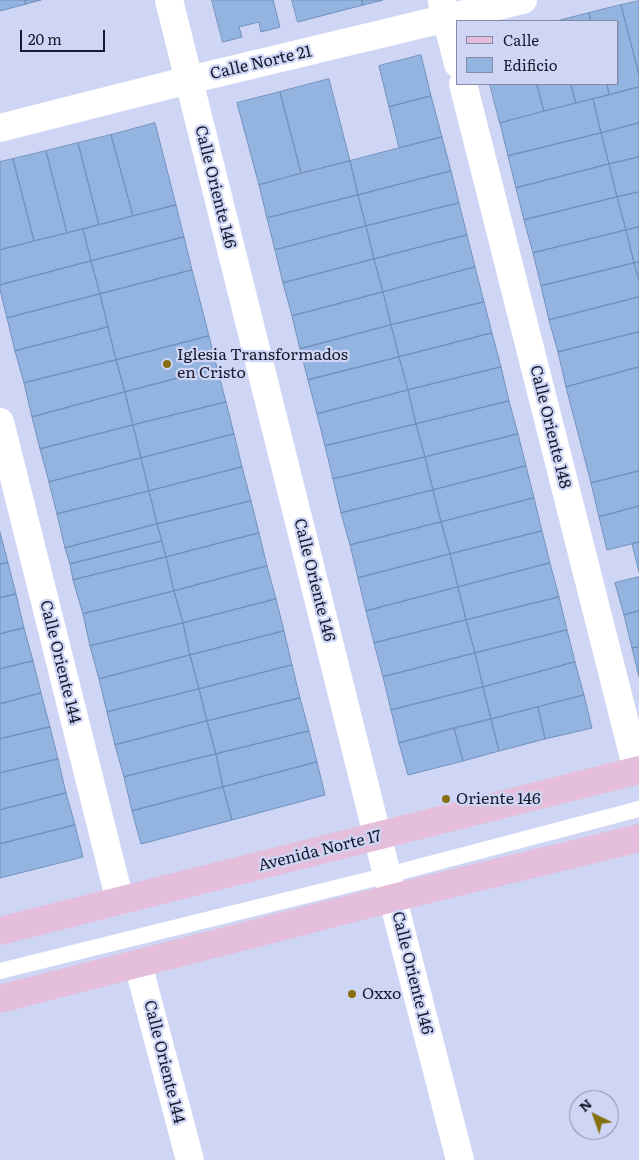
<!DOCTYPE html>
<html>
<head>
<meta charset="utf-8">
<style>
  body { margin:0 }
  #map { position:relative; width:639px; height:1160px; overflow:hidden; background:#cfd6f5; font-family:Literata,serif }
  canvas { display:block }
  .legend { position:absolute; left:456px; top:20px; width:162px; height:65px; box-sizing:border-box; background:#cfd6f5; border:1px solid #858ba5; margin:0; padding:6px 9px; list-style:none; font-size:15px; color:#171a2d }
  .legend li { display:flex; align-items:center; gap:10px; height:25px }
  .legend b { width:25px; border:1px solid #858ba5 }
  .north { position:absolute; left:569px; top:1090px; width:50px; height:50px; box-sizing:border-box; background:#cfd6f5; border:1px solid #858ba5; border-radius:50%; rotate:318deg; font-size:14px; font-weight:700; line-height:20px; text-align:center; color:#171a2d }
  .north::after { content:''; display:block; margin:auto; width:18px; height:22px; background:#867112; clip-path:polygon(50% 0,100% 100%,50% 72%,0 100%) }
  .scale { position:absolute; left:20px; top:30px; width:85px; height:22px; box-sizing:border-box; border:2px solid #171a2d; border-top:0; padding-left:6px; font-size:15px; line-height:18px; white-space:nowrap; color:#171a2d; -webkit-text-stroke:4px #cfd6f5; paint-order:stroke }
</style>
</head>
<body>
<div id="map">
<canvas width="639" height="1160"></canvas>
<ul class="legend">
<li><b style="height:6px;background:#e4beda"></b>Calle</li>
<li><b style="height:14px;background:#93b4e1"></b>Edificio</li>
</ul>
<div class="north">N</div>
<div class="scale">20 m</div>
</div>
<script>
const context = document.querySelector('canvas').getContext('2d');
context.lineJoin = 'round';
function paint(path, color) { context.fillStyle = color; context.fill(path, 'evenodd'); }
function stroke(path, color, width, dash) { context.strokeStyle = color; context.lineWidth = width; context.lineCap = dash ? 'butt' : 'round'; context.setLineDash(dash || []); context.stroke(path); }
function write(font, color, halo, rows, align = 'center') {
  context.font = font + ' Literata,serif'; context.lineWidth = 4.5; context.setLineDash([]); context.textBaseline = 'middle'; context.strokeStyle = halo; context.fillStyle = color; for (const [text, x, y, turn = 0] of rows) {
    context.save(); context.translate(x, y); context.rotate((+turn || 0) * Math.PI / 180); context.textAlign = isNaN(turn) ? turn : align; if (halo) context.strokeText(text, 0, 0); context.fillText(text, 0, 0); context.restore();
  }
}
const building = new Path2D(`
  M0,0h25l1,4 -26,7z
  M25,0h16l-15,4z
  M212,0h61l7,27 -19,5 -2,-10 -20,5 3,10 -19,5z
  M292,0h70l1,5 -65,17z
  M362,0h21l-20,5z
  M639,1v74l-18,-70z
  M621,5l18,70v12l-30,8 -2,-11h11v-63h-27l-2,-8z
  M589,13l2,8h-34z
  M421,55l10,41 -42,11 -10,-41z
  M329,79l21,82 -49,12 -21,-81z
  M490,84h47l7,27 -44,12z
  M537,84h34l5,19 -32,8z
  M571,84h36l2,11 -33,8z
  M639,87v36l-38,10 -8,-34z
  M280,92l21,81 -42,12 -22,-82z
  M431,96l11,41 -43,11 -10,-41z
  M593,99l8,34 -93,23 -8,-33z
  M155,123l21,82 -43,11 -22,-81z
  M639,123v34l-30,7 -8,-31z
  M601,133l8,31 -93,24 -8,-32z
  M111,135l22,81 -34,9 -21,-82z
  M442,137l9,34 -93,24 -8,-34z
  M78,143l21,82 -32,8 -21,-82z
  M46,151l21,82 -33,8 -21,-82z
  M639,157v35l-22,5 -8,-33z
  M13,159l21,82 -34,9v-88z
  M350,161l8,34 -91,23 -8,-33z
  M609,164l8,33 -93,23 -8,-32z
  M451,171l8,32 -93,23 -8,-31z
  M639,192v35l-13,3 -9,-33z
  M358,195l8,31 -91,24 -8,-32z
  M617,197l9,33 -93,23 -9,-33z
  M459,203l8,32 -93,24 -8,-33z
  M176,205l8,32 -93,24 -8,-32z
  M366,226l8,33 -91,24 -8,-33z
  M639,227v35l-5,1 -8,-33z
  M83,229l8,32 -91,24v-35z
  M626,230l8,33 -93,23 -8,-33z
  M467,235l8,32 -92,25 -9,-33z
  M184,237l8,33 -92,24 -9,-33z
  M374,259l9,33 -91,24 -9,-33z
  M91,261l9,33 -93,24 -7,-28v-5z
  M639,262v19l-5,-18z
  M634,263l5,18v16l-90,23 -8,-34z
  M475,267l9,35 -93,23 -8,-33z
  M192,270l17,66 -93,24 -16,-66z
  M383,292l8,33 -91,24 -8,-33z
  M100,294l8,33 -93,24 -8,-33z
  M639,297v35l-81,20 -9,-32z
  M484,302l8,31 -93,24 -8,-32z
  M391,325l8,32 -91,23 -8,-31z
  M108,327l8,33 -92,23 -9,-32z
  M639,332v35l-73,20 -8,-35z
  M492,333l9,34 -93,23 -9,-33z
  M209,336l8,32 -92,24 -9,-32z
  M399,357l9,33 -91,24 -9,-34z
  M116,360l9,32 -93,25 -8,-34z
  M501,367l8,34 -93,23 -8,-34z
  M639,367v104l-48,12 -25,-96z
  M217,368l9,34 -93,23 -8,-33z
  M408,390l8,34 -91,22 -8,-32z
  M125,392l8,33 -93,24 -8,-32z
  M509,401l9,33 -93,23 -9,-33z
  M226,402l8,32 -93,24 -8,-33z
  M416,424l9,33 -92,22 -8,-33z
  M133,425l8,33 -92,24 -9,-33z
  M234,434l8,33 -93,24 -8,-33z
  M518,434l8,32 -93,24 -8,-33z
  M425,457l8,33 -92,23 -8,-34z
  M141,458l8,33 -92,23 -8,-32z
  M526,466l8,32 -93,24 -8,-32z
  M242,467l9,34 -94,23 -8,-33z
  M639,471v35l-40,11 -8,-34z
  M433,490l8,32 -91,23 -9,-32z
  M149,491l8,33 -92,24 -8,-34z
  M534,498l8,33 -92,23 -9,-32z
  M251,501l8,32 -93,24 -9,-33z
  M639,506v36l-32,8 -8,-33z
  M441,522l9,32 -92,24 -8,-33z
  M157,524l5,17 -92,23 -5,-16z
  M542,531l8,32 -92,24 -8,-33z
  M0,532l8,31 -8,1z
  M259,533l8,33 -93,25 -8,-34z
  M162,541l4,16 -93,23 -3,-16z
  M639,542v30l-7,-28z
  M450,554l8,33 -92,24 -8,-33z
  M166,557l8,34 -91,23 -10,-34z
  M8,563l8,31 -16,4v-34z
  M550,563l9,34 -93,23 -8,-33z
  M267,566l9,33 -93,24 -9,-32z
  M639,577v34l-15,4 -9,-32z
  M458,587l8,33 -92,23 -8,-32z
  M174,591l9,32 -93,23 -7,-32z
  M16,594l8,34 -24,6v-36z
  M559,597l8,33 -92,23 -9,-33z
  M276,599l8,32 -94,24 -7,-32z
  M639,611v36l-7,1 -8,-33z
  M466,620l9,33 -92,24 -9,-34z
  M183,623l7,32 -91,24 -9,-33z
  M24,628l9,33 -33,8v-35z
  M567,630l8,32 -92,25 -8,-34z
  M284,631l8,34 -93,24 -9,-34z
  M639,647v30l-7,-29z
  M475,653l8,34 -92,23 -8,-33z
  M190,655l9,34 -92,23 -8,-33z
  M33,661l8,32 -41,11v-35z
  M575,662l9,33 -93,24 -8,-32z
  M292,665l8,33 -93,23 -8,-32z
  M483,687l8,32 -92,24 -8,-33z
  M199,689l8,32 -92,24 -8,-33z
  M41,693l9,34 -50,12v-35z
  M584,695l8,33 -47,11 -7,-32z
  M300,698l9,33 -93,23 -9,-33z
  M538,707l7,32 -46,12 -8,-32z
  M491,719l8,32 -36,10 -9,-33z
  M207,721l9,33 -92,23 -9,-32z
  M50,727l8,32 -58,14v-34z
  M454,728l9,33 -55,14 -9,-32z
  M309,731l8,31 -94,25 -7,-33z
  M216,754l7,33 -91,24 -8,-34z
  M58,759l8,34 -66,17v-37z
  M317,762l8,33 -93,25 -9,-33z
  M223,787l9,33 -91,24 -9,-33z
  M66,793l9,32 -75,19v-34z
  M75,825l8,32 -83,21v-34z`);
const lane = new Path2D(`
  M0,971l388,-96 251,-66`);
const street = new Path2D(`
  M442,2l16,62
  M463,84l174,686
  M0,128l189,-48 334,-80
  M0,422l120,479
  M138,964l52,196`);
const secondary = new Path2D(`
  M169,0l233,935 58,225`);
const primary = new Path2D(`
  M0,931l639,-161
  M0,999l393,-101 246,-60`);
const markers = [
  [167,364,5,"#867112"],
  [446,799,5,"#867112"],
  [352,994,5,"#867112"]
];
const streetNames = [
  ["Calle Norte 21",261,63,-13],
  ["Calle Oriente 146",215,187,76],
  ["Calle Oriente 148",550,427,76],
  ["Calle Oriente 146",314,580,76],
  ["Calle Oriente 144",60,662,76],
  ["Avenida Norte 17",320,851,-14],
  ["Calle Oriente 146",412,973,76],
  ["Calle Oriente 144",164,1062,76]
];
const poiNames = [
  ["Iglesia Transformados",177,355],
  ["en Cristo",177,373],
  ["Oriente 146",456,799],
  ["Oxxo",362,994]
];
paint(building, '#93b4e1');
stroke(building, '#7191bc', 1);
stroke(lane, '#fff', 16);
stroke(street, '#fff', 28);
stroke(secondary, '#fff', 28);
stroke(primary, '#e4beda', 28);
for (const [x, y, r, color] of markers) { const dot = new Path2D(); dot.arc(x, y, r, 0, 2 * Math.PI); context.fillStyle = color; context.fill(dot); stroke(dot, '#cfd6f5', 2); }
write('16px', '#171a2d', '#cfd6f5', streetNames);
write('16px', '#171a2d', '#cfd6f5', poiNames, 'left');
</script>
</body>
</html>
